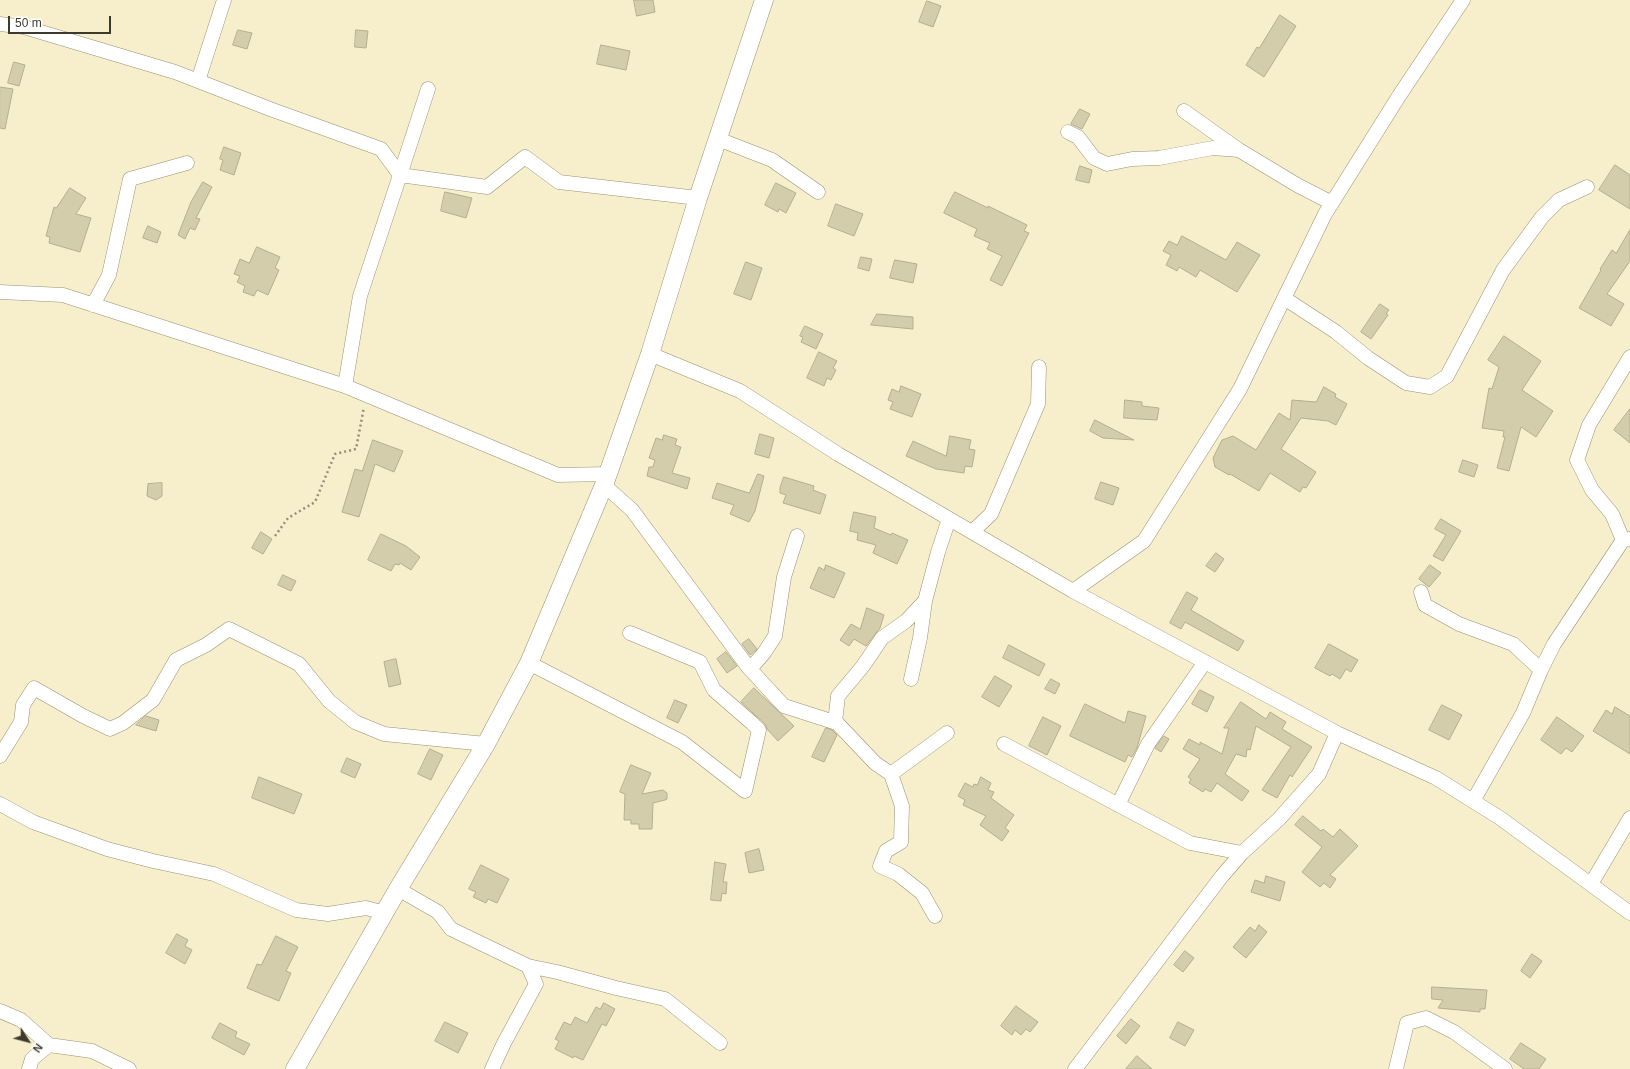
<!DOCTYPE html>
<html>
<head>
<meta charset="utf-8">
<style>
  body { margin:0 }
  #map { position:relative; width:1630px; height:1069px; overflow:hidden; background:#f7efcc; font-family:Arial,sans-serif }
  canvas { display:block }
  .north { position:absolute; left:8px; top:1021px; width:40px; height:40px; -webkit-text-stroke:3px #fff; paint-order:stroke; rotate:126deg; font-size:11px; font-weight:700; line-height:16px; text-align:center; color:#3d3a2d }
  .north::after { content:''; display:block; margin:auto; width:14px; height:18px; background:#3d3a2d; clip-path:polygon(50% 0,100% 100%,50% 72%,0 100%) }
  .scale { position:absolute; left:8px; top:16px; width:103px; height:18px; box-sizing:border-box; border:2px solid #3d3a2d; border-top:0; padding-left:5px; font-size:12px; line-height:14px; white-space:nowrap; color:#3d3a2d; -webkit-text-stroke:3px #fff; paint-order:stroke }
</style>
</head>
<body>
<div id="map">
<canvas width="1630" height="1069"></canvas>
<div class="north">N</div>
<div class="scale">50 m</div>
</div>
<script>
const context = document.querySelector('canvas').getContext('2d');
context.lineJoin = 'round';
function paint(path, color) { context.fillStyle = color; context.fill(path, 'evenodd'); }
function stroke(path, color, width, dash) { context.strokeStyle = color; context.lineWidth = width; context.lineCap = dash ? 'butt' : 'round'; context.setLineDash(dash || []); context.stroke(path); }
const building = new Path2D(`
  M634,0h19l2,12 -18,4z
  M927,1l14,5 -8,21 -14,-5z
  M1280,15l16,11 -32,51 -18,-12 11,-18 2,1z
  M238,30l14,3 -5,16 -14,-4z
  M356,30l12,1 -2,17 -11,-1z
  M601,45l29,6 -4,19 -29,-6z
  M14,62l11,3 -6,21 -11,-3z
  M0,87l13,2 -8,40 -5,-1z
  M1080,109l10,5 -8,15 -11,-5z
  M224,147l17,6 -7,22 -14,-5 3,-10 -3,-1z
  M1615,165l15,10v34l-31,-19z
  M1080,166l12,4 -3,13 -13,-3z
  M203,182l9,5 -16,31 4,1 -5,11 -5,-2 -5,11 -7,-4 13,-33z
  M776,183l20,10 -10,20 -7,-4 -1,3 -13,-7z
  M70,188l16,10 -10,16 15,4 -11,34 -31,-9 1,-6 -4,-1 8,-29 2,1z
  M445,192l27,6 -6,20 -25,-7z
  M955,192l33,16v-2l39,19 -3,6 5,2 -27,53 -12,-6 12,-24 -15,-7 3,-6 -16,-7 3,-7 -33,-16z
  M836,204l27,10 -9,22 -26,-10z
  M148,226l13,6 -4,11 -14,-5z
  M1630,230v31l-23,33 17,10 -13,22 -32,-18 22,-38 -1,-1 12,-19 4,3z
  M1182,236l44,24 11,-18 23,13 -23,37 -37,-22 -4,7 -17,-10 -2,4 -11,-6 5,-10 -8,-4 6,-10 8,4z
  M257,247l23,10 -5,11 4,2 -11,25 -11,-5 -3,6 -11,-4 2,-6 -8,-4 3,-6 -6,-2 6,-15 9,4z
  M861,257l11,2 -3,12 -11,-3z
  M895,260l22,4 -4,19 -23,-5z
  M746,262l16,6 -11,32 -17,-6z
  M1380,304l9,6 -3,4 2,1 -17,24 -10,-7z
  M877,314l36,3v12l-42,-4z
  M805,326l18,8 -7,15 -15,-7 2,-5 -3,-1z
  M1504,336l37,25 -19,29 31,21 -17,26 -15,-10 -12,44 -12,-3 8,-31h-2l1,-6 -22,-3 7,-40 3,1 7,-22 -11,-7z
  M819,352l18,9 -4,7 3,2 -5,10 -4,-2 -3,8 -17,-8z
  M901,386l20,8 -9,23 -22,-8 3,-7 -5,-2 4,-11 7,3z
  M1324,387l12,7 -1,3 12,7 -11,21 -8,-4 -27,-3 -20,31 35,23 -10,16 -3,-1 -3,5 -30,-19 -11,18 -29,-17 -1,1 -14,-8 -2,-9 9,-18 11,-4 23,14 23,-37 11,7 2,-20 24,2z
  M1125,400l17,2v4l17,2 -2,12 -33,-2z
  M1630,409v34l-16,-13z
  M1095,420l39,20 -31,-2 -13,-7z
  M760,434l14,4 -5,20 -14,-4z
  M664,435l13,4 -2,6 6,2 -9,26 18,5 -3,11 -40,-13 2,-9h4l2,-7 -6,-2 7,-20 6,2z
  M950,436l21,4 -2,9 6,1 -3,17 -7,-1 -1,7 -28,-4 -30,-13 7,-15 33,15z
  M373,440l30,11 -9,21 -19,-8 -16,53 -17,-5 13,-43 7,2z
  M1463,460l15,5 -4,12 -15,-5z
  M758,474l6,2 -9,35 -6,11 -19,-8 4,-9 -22,-7 5,-15 32,10z
  M784,477l30,9 -1,4 13,5 -6,19 -37,-11 3,-8 -6,-2v-5z
  M1101,482l18,6 -6,17 -18,-6z
  M162,483v13l-6,4 -9,-4 1,-12z
  M854,512l22,5 -2,11 17,7 1,-2 16,7 -11,24 -24,-11 3,-8 -19,-5 1,-7 -8,-2z
  M1441,519l20,12 -18,30 -10,-5 13,-21 -11,-6z
  M261,532l11,7 -9,15 -11,-6z
  M381,534l25,12 14,11 -9,13 -11,-7 -1,2 -4,-1 -4,7 -23,-11z
  M1216,553l8,6 -9,13 -9,-6z
  M826,565l19,8 -11,25 -24,-10 9,-21 5,3z
  M1430,565l11,8 -12,14 -10,-8z
  M283,575l13,6 -5,10 -13,-6z
  M1187,592l11,6 -7,12 53,31 -6,10 -53,-29 -4,7 -11,-6z
  M867,608l17,7 -4,13 -14,18 -12,-7 -5,7 -9,-6 11,-16 9,5z
  M749,639l8,10 -7,6 -8,-11z
  M1329,644l29,16 -7,12 -5,-3 -6,10 -8,-5 -2,2 -15,-8z
  M1009,645l36,19 -6,12 -36,-18z
  M726,652l11,14 -10,7 -10,-14z
  M396,659l5,25 -12,3 -5,-25z
  M995,676l17,10 -13,21 -17,-10z
  M1051,679l9,5 -5,10 -10,-5z
  M754,688l40,38 -16,15 -11,-12 -2,-5 -24,-22z
  M1200,690l14,7 -7,15 -15,-8z
  M675,700l12,5 -9,18 -11,-5z
  M1241,702l25,17 4,-7 16,10 -4,7 30,18 -20,30 -2,-2 -13,23 -15,-8 29,-43 -35,-21 -6,24 -3,-1 -1,8 -10,-3 -11,20 24,17 -7,10 -25,-18 -6,9 -6,-3 -2,3 -14,-9 2,-4 -3,-2 12,-18 -17,-10 6,-10 11,6v-3l22,12 7,-26h-5z
  M1085,704l40,19 3,-12 18,5 -9,32 -5,9 -4,-2 -3,7 -55,-26z
  M1442,705l20,10 -13,25 -20,-10z
  M1615,707l15,9v38l-37,-23 13,-21 6,4z
  M146,716l13,4 -3,11 -20,-6z
  M1043,717l18,9 -14,29 -18,-9z
  M1557,717l27,19 -12,16 -6,-4 -5,6 -20,-14z
  M826,728l6,2 5,5 -13,27 -12,-5z
  M1164,736l5,3 -8,13 -6,-4z
  M430,749l13,6 -12,25 -13,-6z
  M347,758l14,6 -6,14 -14,-6z
  M631,765l20,8 -9,21 21,-4 4,3v6l-2,1 -12,3 -1,26h-13v-5h-8v-4h-7l1,-26 -5,-2z
  M259,777l43,17 -8,20 -42,-16z
  M981,777l10,6 -3,7 6,2 -3,6 23,17 -9,13 4,3 -7,10 -22,-16 6,-9 -23,-11 2,-5 -7,-4 7,-13 8,4 1,-3 3,1z
  M1303,816l18,15 2,-2 10,8 7,-8 18,17 -28,29 6,4 -6,9 -6,-5 -4,4 -18,-15 20,-25 -27,-22z
  M759,849l5,21 -15,3 -4,-20z
  M715,862l11,2 -3,18h4l-1,12 -4,-1 -1,8 -10,-1z
  M481,865l28,14 -12,24 -9,-4 -2,4 -13,-6 3,-5 -7,-3z
  M1266,876l19,6 -5,19 -29,-9 4,-12 9,3z
  M1259,925l8,7 -21,26 -13,-11 17,-20 5,4z
  M177,934l11,6 -3,6 7,4 -7,14 -19,-11z
  M276,936l22,11 -12,24 5,2 -12,28 -32,-13 10,-24 4,1z
  M1185,951l9,7 -11,14 -9,-7z
  M1532,954l10,7 -12,17 -9,-7z
  M1432,987l55,3 -2,19h-5v3l-42,-4 5,-8 -11,-1z
  M604,1003l11,6 -9,17 -4,-2 -19,36 -9,-4 -1,2 -18,-9 4,-8 -4,-2 9,-17 7,3 4,-8 12,6 9,-16 4,2z
  M1016,1006l22,16 -8,10 -4,-3 -5,6 -6,-5 -3,5 -11,-9z
  M1131,1019l9,7 -14,18 -9,-8z
  M445,1022l23,11 -10,20 -23,-12z
  M1178,1022l16,8 -9,16 -15,-8z
  M220,1023l17,9 -2,5 15,7 -6,11 -32,-17z
  M1521,1043l25,16 -7,10h-15l-14,-10z
  M1137,1056l15,13h-26z`);
const path = new Path2D(`
  M275,536l13,-18 27,-16 20,-48 21,-5 8,-42`);
const minor = new Path2D(`
  M0,24l24,3 151,45 95,37 111,40 19,26 -40,121 -15,90
  M198,81l26,-81
  M428,89l-28,86 87,12 38,-30 34,25 139,16
  M1184,111l55,39
  M1068,132l10,5 16,21 13,6 25,-5 27,-1 54,-10 26,2 58,35 35,18
  M718,139l54,21 46,32
  M0,292l63,3 282,91 213,89 50,-1
  M1284,298l52,34 32,26 38,25 24,4 17,-11 56,-106 39,-53 17,-17 28,-13
  M93,305l16,-30 21,-96 57,-16
  M650,354l90,37 98,63 235,137 264,142 99,45 64,40 130,95
  M1630,357l-41,68 -12,35 15,30 20,24 11,26 7,-1
  M604,485l28,25 116,157 36,39 53,17 38,40 16,11 56,-41
  M972,532l19,-18 47,-110 1,-37
  M1073,591l71,-50 96,-152 85,-175 74,-118 64,-96
  M1421,592l4,13 34,19 54,20 28,26
  M529,663l153,79 63,49 14,-61 -7,-7 -38,-33 -14,-28 -70,-29
  M750,669l14,-16 11,-17 9,-59 13,-41
  M911,679l9,-41 5,-37 13,-49 11,-33
  M835,722l3,-26 25,-30 19,-28 24,-17 19,-20
  M1004,744l186,99 52,10
  M0,756l21,-34 2,-17 11,-17 49,28 27,13 13,-6 30,-23 23,-40 30,-15 23,-16 70,35 30,37 26,21 29,12 102,10
  M891,774l11,32 -1,36 -15,9 -6,15 18,8 24,19 13,23
  M1473,801l50,-88 18,-43 13,-26 69,-104
  M0,804l33,18 74,27 46,12 61,13 82,36 32,4 38,-6 19,5
  M1118,805l30,-61 57,-82
  M1591,884l39,-66
  M398,889l40,23 13,17 77,37 8,18 -32,59 -12,26
  M528,966l29,6 59,16 49,11 55,44
  M0,1011l21,9 28,25
  M29,1069l3,-10 17,-14 43,6 37,18
  M1075,1069l147,-193 20,-23 37,-34 40,-45 18,-41
  M1396,1069l11,-46 19,-5 28,14 51,37`);
const tertiary = new Path2D(`
  M295,1069l103,-180 88,-145 43,-81 75,-178 46,-131 48,-156 66,-198`);
paint(building, '#d4cdab');
stroke(building, '#b5ae8d', 1);
stroke(minor, '#999171', 15);
stroke(tertiary, '#999171', 19);
stroke(path, '#948e77', 2.5, [2, 3]);
stroke(minor, '#fff', 14);
stroke(tertiary, '#fff', 18);
</script>
</body>
</html>
